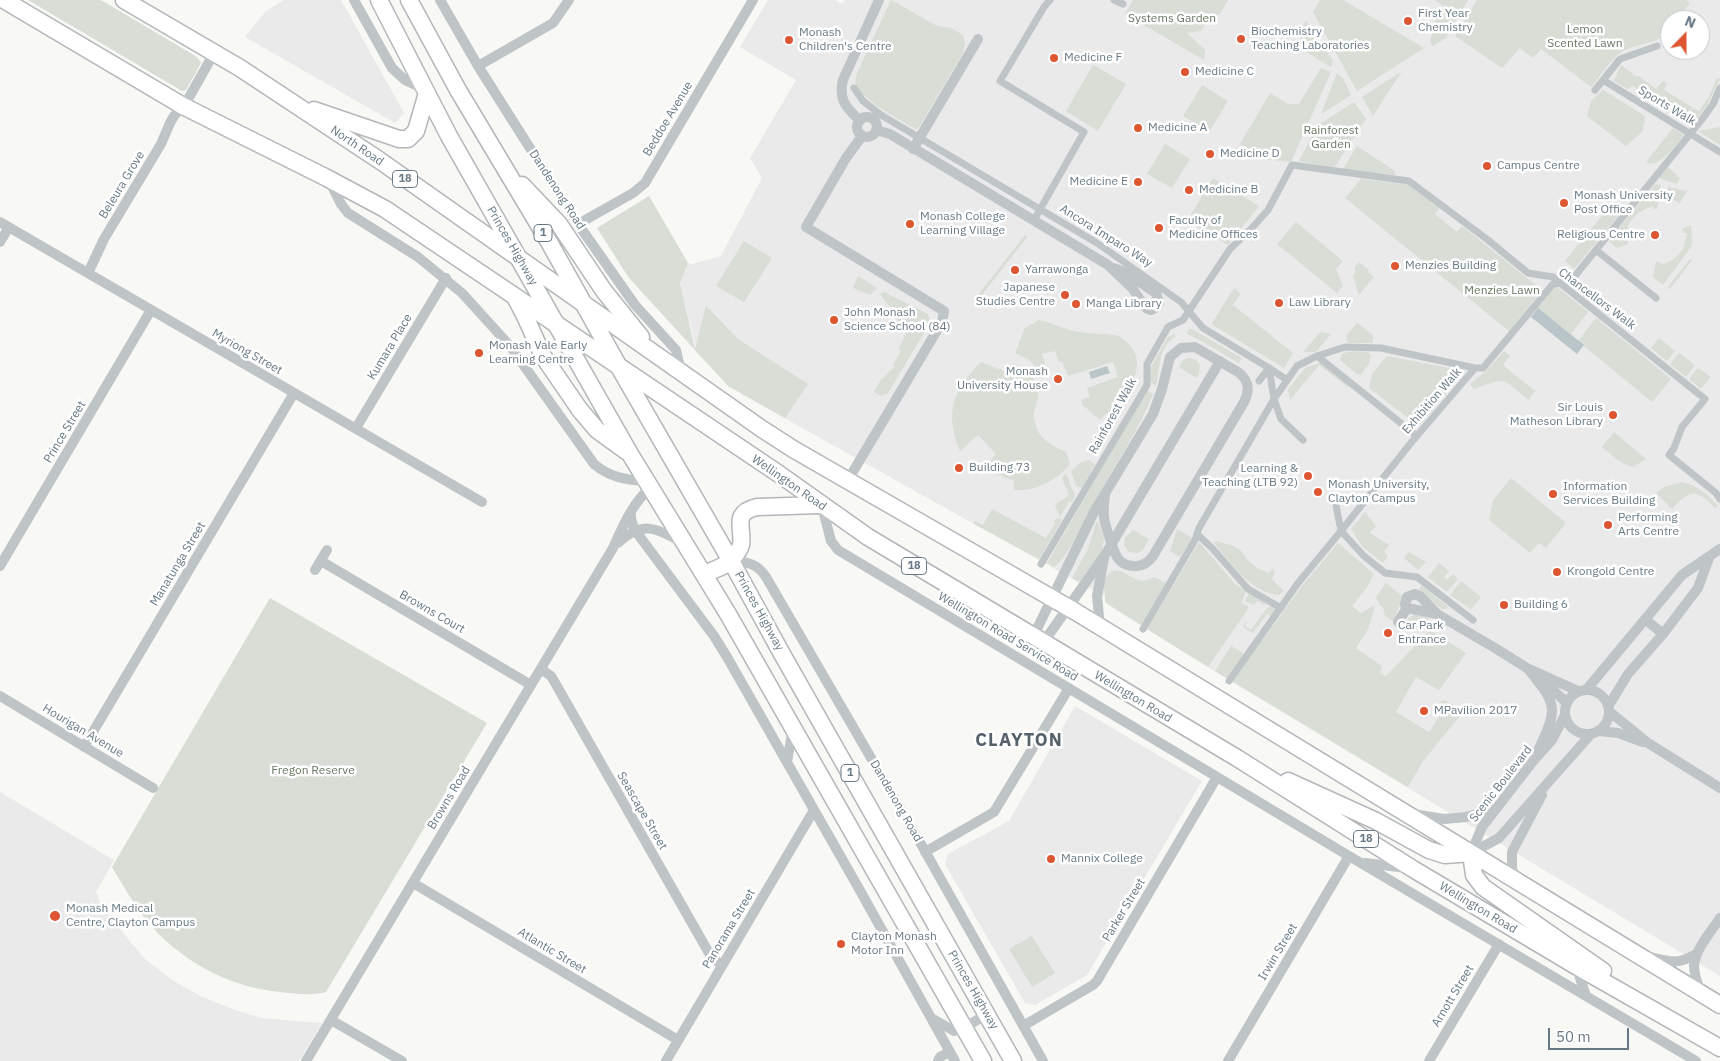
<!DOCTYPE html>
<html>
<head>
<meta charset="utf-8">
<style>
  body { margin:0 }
  #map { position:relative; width:1720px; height:1061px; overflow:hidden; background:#f8f8f5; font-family:"IBM Plex Sans",sans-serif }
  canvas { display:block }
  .north { position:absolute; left:1660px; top:10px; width:50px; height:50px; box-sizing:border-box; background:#fff; border:1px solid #c3c9ce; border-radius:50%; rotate:22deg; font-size:14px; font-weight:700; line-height:20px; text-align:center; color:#687985 }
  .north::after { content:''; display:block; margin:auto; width:18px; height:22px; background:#dd5631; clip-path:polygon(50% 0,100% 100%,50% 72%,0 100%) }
  .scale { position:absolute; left:1548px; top:1028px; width:81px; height:22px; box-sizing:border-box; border:2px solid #687985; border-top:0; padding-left:6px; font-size:15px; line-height:18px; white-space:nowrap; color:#687985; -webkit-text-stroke:4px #fff; paint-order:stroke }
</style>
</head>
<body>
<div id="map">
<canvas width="1720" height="1061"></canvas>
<div class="north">N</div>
<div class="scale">50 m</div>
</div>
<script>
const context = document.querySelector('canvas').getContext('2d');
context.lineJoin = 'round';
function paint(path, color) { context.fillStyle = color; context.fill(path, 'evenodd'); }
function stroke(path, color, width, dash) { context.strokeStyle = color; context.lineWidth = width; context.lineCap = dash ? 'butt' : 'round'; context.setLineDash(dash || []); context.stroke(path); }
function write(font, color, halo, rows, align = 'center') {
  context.font = font + ' "IBM Plex Sans",sans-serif'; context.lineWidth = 5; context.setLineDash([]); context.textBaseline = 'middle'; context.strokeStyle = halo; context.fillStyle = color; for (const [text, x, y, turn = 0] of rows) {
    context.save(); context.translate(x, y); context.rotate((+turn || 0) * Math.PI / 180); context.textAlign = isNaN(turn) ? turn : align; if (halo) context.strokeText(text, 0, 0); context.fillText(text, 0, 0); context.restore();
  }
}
const built = new Path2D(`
  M284,0h57l63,113 -9,10 -150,-86 21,-26z
  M768,0h67l7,4 3,-4h875v976l-501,-302 -108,-67 -5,-5 -1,-5 -362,-202 -26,-21 -20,-21 -17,-70 8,-20 4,1 29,-8 41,-78 -12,-20 46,-78 -56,-33zM1670,20h30v30h-30z
  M1075,706l127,75 -115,194 -52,30 -10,-2 -80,-139 3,-10 61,-33z
  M0,792l114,68 -18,32 5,12 31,40 13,15 29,22 28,16 36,14 24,7 60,5 -23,38h-299z`);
const green = new Path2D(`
  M28,0h73l96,57 4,6 -15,27 -4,1z
  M891,0l46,26 14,2 12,7 2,10 -2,8 -44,74 -3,2c-13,-7 -53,-29 -59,-42 -3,-5 -1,-11 1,-16z
  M1133,0h95l-8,14 -9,4 1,3 -8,4 -3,6 -14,2 18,17 -1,10 -79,-46z
  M1320,0h23l81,48 -67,43 -44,-79z
  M1434,0h34l-22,38 -13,8 -3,-4 5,-21 9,-15z
  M1477,0h210l3,3 -13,17h-7c0,28 -35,20 -51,34 -11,9 -19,23 -28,33l-50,-38 -8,9 -13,-10 -18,20 -47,-32z
  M1306,21l27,40 -2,6 -30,-18 3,-7 -5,-4v-5z
  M1093,65l33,19 -28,47 -32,-20z
  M1621,65l16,12 2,-1 17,13 7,-8 4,3 -3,6 28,17 -11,13 -27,-17 1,-4 -22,-13 -6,3 -13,-8z
  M1321,68l10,4 -40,90 -27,-3 -24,-15 30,-51 18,11h11z
  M1402,71l-29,45 -11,-19z
  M1337,73l6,5 8,17 -30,19z
  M1717,78l3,1 -13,26 -16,21 -9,-6 10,-12 7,3 10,-14z
  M1202,85l26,16 -19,31 -26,-16z
  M1603,90l42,26 -2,15 -17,15 -39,-30 4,-15z
  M1354,102l12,17 -32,49 -35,-7 18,-35z
  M1720,127v18l-22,-14z
  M1673,128l11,7c-8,9 -25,35 -38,27z
  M1165,144l25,15 -18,29 -25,-14z
  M1357,146l38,25v4l-52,-6z
  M1668,167l12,11 -3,6 -18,-6z
  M1213,178l46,28 -31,39 -41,-24z
  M1361,179l48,6 30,23 -4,6 22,18 5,-6 80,64 -33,41 -164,-133z
  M1655,184l6,1 -4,24h-3l-1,-3c-18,6 -30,17 -25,38l-11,4 -8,-7z
  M1668,187l19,4 -7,12 -14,-6z
  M649,196l39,67 -8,20 15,66 11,-43 32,33 70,45 -23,34 -57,-32 -99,-108 -32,-50z
  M1610,206l10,8 -46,55 -9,-8z
  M1296,222l47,39 -7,8 7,17 -6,7 -60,-49z
  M1691,225l1,18 -1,4 -28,38 -10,-8 3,-15h4l1,3c18,-7 23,-13 26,-32h-3l-2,-4z
  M1025,235l2,2 -46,59 -2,-2z
  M744,241l28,17 -28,44 -28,-16z
  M1690,259l2,1 -22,29 -3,-1z
  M1359,262l10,8 -1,2 6,5 -15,18 -6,-19 2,-3v-6z
  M858,276l19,12 -7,7 -17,-7z
  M1556,286l32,26 -17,22 -33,-26z
  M1234,288l7,6 -8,11 60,48 -9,15 -71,-43 -1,-2z
  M884,292l44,22 2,7 -6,12 -36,60 -7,3 -7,-4 6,-11 15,-15 -2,-1 8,-14 -3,-2 8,-15 -7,-5 2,-3 -8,-12 1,-2 -14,-18z
  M1596,318l75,61 -19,23 -74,-61z
  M1039,320c14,3 27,10 41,12 11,2 23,1 35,3 7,2 11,6 15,11 18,19 -3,45 -12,63h-6l-12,10c-7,-4 -11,-10 -17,-13l-2,-6 9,-3 -3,-9 31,-11 -5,-15 -45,14 -6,-14h-3l-4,-11 -13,3 4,13 -8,2 -10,-10 -13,-6 10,-25z
  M1357,323l16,12v8h-25l-2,-7z
  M1189,329h3l50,29 -3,5c-18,-10 -34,-21 -52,-29z
  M1320,332l11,2 -15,18h-13z
  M1175,334v3c-17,9 -15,33 -19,49l-7,-5 2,-14 17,-30z
  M1659,338l16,13 -8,10 -16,-13z
  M1354,351l14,1 3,3 -2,8 -8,12h-3l-18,-15 3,-7z
  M1504,351l6,5 -7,9 32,26 -7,9c-26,-22 -21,-23 -54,-11l-4,-5 18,-15z
  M1679,353l16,12 -9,12 -16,-13z
  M1387,356l78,15 -46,55 -50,-38 3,-14z
  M1189,358l7,2 4,5 -1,9 -3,4 -17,-11 4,-7z
  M981,362l28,11 4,-10c14,6 28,18 25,35 -1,6 -5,13 -4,19 2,20 15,28 32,35l4,12c-15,17 -32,27 -56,26v-9l-18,-7 -8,-10 8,-10 -18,-19 -18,16c-16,-38 -7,-61 21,-89z
  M1323,362l27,22 -2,3 -29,-22 -29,35 -2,-11 17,-21z
  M1698,368l13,9 -10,12 -12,-10z
  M1147,390l6,4c-14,36 -36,67 -55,101 -11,19 -27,59 -44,72l-7,-4z
  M1614,432l32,27 -13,8c-13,-3 -21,-12 -31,-20z
  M1088,460l7,4 -13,24 -6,-2 -5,-15 9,-8z
  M1066,473l9,23 -3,6 -3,-1 -9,16 -5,-12 14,-10 -7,-17z
  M1511,478l55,45 -20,25 -7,-5 -9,10 -41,-33 4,-20z
  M1682,482c15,3 26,13 36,24l-3,2c-20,-20 -24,-19 -43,1l-16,-16 8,-6z
  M992,509l54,29 9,-15 -1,-3 5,-2 3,2 -23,39 -65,-35 1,-3 8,4z
  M1365,512l11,14 -6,7 19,12 -5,7 4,4 -5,7 -20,-16 -12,-18z
  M1096,522h2l6,16 -2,13 -23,31 -7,-4 16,-29z
  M1177,529l15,9 -12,19 -10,-6z
  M1133,530l16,9 -6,11 -5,3 -9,-1 -5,-7 1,-7z
  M1216,541l18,5 7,5 6,8 10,9 12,5 3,-4 3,2 -3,8 12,12 -5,4c-29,-3 -47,-31 -65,-52z
  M1199,542l36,42 11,7 -5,12 7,3v3l-40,58 -61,-38z
  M1338,543l36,31 -6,12 -16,20 9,7 12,-7 2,1 -7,22 -12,19 26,18 -2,7 6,3 44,-46 36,23 -27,37 -23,-13 -20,35 33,20 17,-26 -7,-4 5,-2 20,11 -41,50 -15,26 -193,-116 16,-25 19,11 52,-71z
  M1409,552l17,10 -8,8 -14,-12z
  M1439,563l10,8 -5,6 3,3 6,-6 5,5 -11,13 -19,-15z
  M1114,570c18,1 20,18 40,7l12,6 -25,42 -36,-23v-11l-3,-1c1,-8 4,-16 12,-20z
  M1461,581l20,16 -10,12 -21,-14z
  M1386,583l17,14 -10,24 -8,-5 -2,-9 -3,-1 -4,-9z
  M1421,585l29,23 -8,1 -23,-19z
  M1249,593l17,11 -2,1 -7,-4 -3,4 -9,-4z
  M270,598l217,125 -161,269c-16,4 -30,2 -46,0 -53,-5 -101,-32 -135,-73 -12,-16 -22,-34 -33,-52z
  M1271,606l5,4 -5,6 -4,-2 -14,19 -10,-6 3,-7 -1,6 6,4 16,-22z
  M1415,615l14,3 -13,11 -12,-4 6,-8z
  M1032,936l23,37 -23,14 -23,-38z`);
const water = new Path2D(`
  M1538,308l46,37 -7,9 -46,-37z
  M1107,366l3,7 -19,6 -2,-7z`);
const pedestrian = new Path2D(`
  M1114,0l9,4
  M1603,80l117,72
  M854,88l9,13 18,14 216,128 84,59 22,26 66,40 5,31 7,20 22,21
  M1595,90l25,-31 37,-13
  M1034,220l50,-88 -84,-51 44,-74 6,-7
  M1596,250l60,48
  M1317,356l100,80
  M1259,381l10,-13 18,12
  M1335,500l6,31 23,25 21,17 32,4 56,43
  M1197,534l15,14 36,41 33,19
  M1041,564l106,-179v-21l21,-37 15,-7 47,-71 21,-20 17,-19 24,-45 117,16 79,59 40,33 25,4 7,6 145,116 -23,28 -8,21 -5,7 47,38 4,6
  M1143,629l52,-89 4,-12 75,-129 23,-33 20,-10 28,-9 36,1 94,20
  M1229,681l69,-98 43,-52 69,-87 65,-76h8l70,-84 17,-2 133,-164 10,-14 7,-16`);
const minor = new Path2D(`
  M354,0l38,68 13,12 19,9
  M440,0l38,66 100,158 57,81 41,45 5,22
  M478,66l75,-43 16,-23
  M182,110l32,-57
  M857 127a10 10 0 1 1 20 0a10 10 0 1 1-20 0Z
  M860,121c-14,-14 -22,-21 -17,-41l36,-80
  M876,130l14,4 218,131 24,23 14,20 5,2 4,-2 4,-5 -3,-10 -31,-21 -12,-4
  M913,149l65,-110
  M328,178l13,26 7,9 70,44 44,36 48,53 84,118c15,13 32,16 51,17
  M0,222l482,280
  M578,224l55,-31 12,-10 108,-183
  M0,242l9,-15
  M88,273l16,-34 57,-95 9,-21 4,-7 9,-10
  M356,428l90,-150
  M848,480l94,-158 2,-11 -138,-84 40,-69 16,-22
  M822,506l9,35 7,9 511,306 347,205
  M631,512v6l3,11 80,107 13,21 131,230 97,174
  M618,543c23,-22 38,-16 63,-1
  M321,561l210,124
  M731,561c16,1 26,2 35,16l155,267 122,217
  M0,566l151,-256
  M315,570l12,-20
  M1407,608l-2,-3 2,-8 8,-3 6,3 16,17 58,34 32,20 51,23
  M1407,608l30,6
  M1645,619l18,15
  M1398,622l9,-14
  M1100,627l-3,-31 7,-38
  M1033,637l62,-127 58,-96 9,-25 8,-32 11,-9 14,-1 43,25c11,8 12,18 6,30l-91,154c-5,7 -11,11 -20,10 -15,-1 -18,-12 -22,-24 -7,-21 -9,-24 -6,-47
  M1043,643l62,-88 115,-194
  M541,669l10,7 3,5 155,272 6,7 7,5
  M1529,670c30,37 28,39 9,81
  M1543,681l24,22
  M1587,689l95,-114 38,-26
  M1565 712a22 22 0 1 1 44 0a22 22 0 1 1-44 0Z
  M0,696l153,92
  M1609,705l19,-31 35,-40 35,-46 11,-30
  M1610,712l38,31 72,45
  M1599,731l19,2 25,9
  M84,747l210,-354
  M787,762l6,-34
  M1413,814l31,5 22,-2 31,-9
  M925,852l69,-40 75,-124
  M1471,853l28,-15 92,-104
  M1471,853l11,-26 52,-67 18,-20 13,-25
  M1365,863l42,5
  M1518,879l-6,-9v-18l30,-57
  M413,883l265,157
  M1650,957c20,5 28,8 46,-3
  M1576,966l10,30
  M1701,993c-3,-8 -7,-18 -7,-27 1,-17 17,-34 26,-48
  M933,1019l21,12 10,-3 23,-14
  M331,1020l71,41
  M1023,1026l70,-41 4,-4 120,-204
  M306,1061l307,-513c10,-22 19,-44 37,-60
  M666,1061l148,-251
  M938,1061l2,-4 9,-5
  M1228,1061l121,-205
  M1429,1061l70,-117`);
const trunk = new Path2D(`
  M4,0l179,106 144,72 58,31 394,265 89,63 369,221 176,111 163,97 144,82
  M124,0l116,68 139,92 383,269 31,20 283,163 644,393
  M379,0l70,136 181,318 98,160 255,447
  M409,0l49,90 91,152 70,125 112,194 51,93 231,407
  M314,110l85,29h9l8,-8 11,-38
  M522,185l37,39 45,67 37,46
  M516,299l9,17 18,40 37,54 17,20 29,21
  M704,574c9,-4 23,-8 28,-15 3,-3 8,-10 9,-14 3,-17 -10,-32 16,-38l63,-2
  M1288,781l88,40 53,29 16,5 26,-2
  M1471,853l3,22 9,12 120,84`);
const markers = [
  [1408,21,5,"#dd5631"],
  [1241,39,5,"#dd5631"],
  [789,40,5,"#dd5631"],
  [1054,58,5,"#dd5631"],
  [1185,72,5,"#dd5631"],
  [1138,128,5,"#dd5631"],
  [1210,154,5,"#dd5631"],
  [1487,166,5,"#dd5631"],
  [1138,182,5,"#dd5631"],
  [1189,190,5,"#dd5631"],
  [1564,203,5,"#dd5631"],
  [910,224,5,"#dd5631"],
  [1159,228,5,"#dd5631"],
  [1655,235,5,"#dd5631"],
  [1395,266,5,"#dd5631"],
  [1015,270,5,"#dd5631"],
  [1065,295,5,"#dd5631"],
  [1279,303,5,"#dd5631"],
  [1076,304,5,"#dd5631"],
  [834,320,5,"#dd5631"],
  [479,353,5,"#dd5631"],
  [1058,379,5,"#dd5631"],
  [1613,415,5,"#dd5631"],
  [959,468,5,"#dd5631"],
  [1308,476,5,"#dd5631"],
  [1318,492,5,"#dd5631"],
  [1553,494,5,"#dd5631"],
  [1608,525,5,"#dd5631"],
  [1557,572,5,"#dd5631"],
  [1504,605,5,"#dd5631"],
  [1388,633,5,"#dd5631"],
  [1424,711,5,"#dd5631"],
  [1051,859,5,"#dd5631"],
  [55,916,6,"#dd5631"],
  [841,944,5,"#dd5631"]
];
const shields = [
  [405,179,25],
  [543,233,18],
  [914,566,25],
  [850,773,18],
  [1366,839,25]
];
const shieldNames = [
  ["18",405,179],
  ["1",543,233],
  ["18",914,566],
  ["1",850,773],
  ["18",1366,839]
];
const poiNames = [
  ["First Year",1418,14],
  ["Chemistry",1418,28],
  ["Biochemistry",1251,32],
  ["Teaching Laboratories",1251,46],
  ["Monash",799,33],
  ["Children's Centre",799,47],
  ["Medicine F",1064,58],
  ["Medicine C",1195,72],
  ["Medicine A",1148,128],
  ["Medicine D",1220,154],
  ["Campus Centre",1497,166],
  ["Medicine E",1128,182,"right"],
  ["Medicine B",1199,190],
  ["Monash University",1574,196],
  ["Post Office",1574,210],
  ["Monash College",920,217],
  ["Learning Village",920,231],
  ["Faculty of",1169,221],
  ["Medicine Offices",1169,235],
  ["Religious Centre",1645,235,"right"],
  ["Menzies Building",1405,266],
  ["Yarrawonga",1025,270],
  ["Japanese",1055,288,"right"],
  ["Studies Centre",1055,302,"right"],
  ["Law Library",1289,303],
  ["Manga Library",1086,304],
  ["John Monash",844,313],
  ["Science School (84)",844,327],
  ["Monash Vale Early",489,346],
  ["Learning Centre",489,360],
  ["Monash",1048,372,"right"],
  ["University House",1048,386,"right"],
  ["Sir Louis",1603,408,"right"],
  ["Matheson Library",1603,422,"right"],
  ["Building 73",969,468],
  ["Learning &",1298,469,"right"],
  ["Teaching (LTB 92)",1298,483,"right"],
  ["Monash University,",1328,485],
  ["Clayton Campus",1328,499],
  ["Information",1563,487],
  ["Services Building",1563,501],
  ["Performing",1618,518],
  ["Arts Centre",1618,532],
  ["Krongold Centre",1567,572],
  ["Building 6",1514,605],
  ["Car Park",1398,626],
  ["Entrance",1398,640],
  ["MPavilion 2017",1434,711],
  ["Mannix College",1061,859],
  ["Monash Medical",66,909],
  ["Centre, Clayton Campus",66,923],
  ["Clayton Monash",851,937],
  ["Motor Inn",851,951]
];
const parkNames = [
  ["Systems Garden",1172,19],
  ["Lemon",1585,30],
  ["Scented Lawn",1585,44],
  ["Rainforest",1331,131],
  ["Garden",1331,145],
  ["Menzies Lawn",1502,291],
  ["Fregon Reserve",313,771]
];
const streetNames = [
  ["Sports Walk",1667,106,31],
  ["Beddoe Avenue",668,119,-59],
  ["North Road",357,146,34],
  ["Beleura Grove",122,185,-59],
  ["Dandenong Road",557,190,57],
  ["Ancora Imparo Way",1106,236,32],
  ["Princes Highway",512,246,60],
  ["Chancellors Walk",1597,299,37],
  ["Kumara Place",390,347,-59],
  ["Myriong Street",247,352,30],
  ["Exhibition Walk",1432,401,-49],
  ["Rainforest Walk",1113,416,-61],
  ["Prince Street",65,432,-59],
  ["Wellington Road",789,483,35],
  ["Manatunga Street",178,564,-59],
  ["Princes Highway",759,611,61],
  ["Browns Court",432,612,30],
  ["Wellington Road Service Road",1008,637,31],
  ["Wellington Road",1133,697,31],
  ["Hourigan Avenue",83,731,31],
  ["Scenic Boulevard",1501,784,-52],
  ["Browns Road",449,798,-59],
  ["Dandenong Road",896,801,60],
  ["Seascape Street",642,811,60],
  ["Wellington Road",1478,908,31],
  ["Parker Street",1124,910,-59],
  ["Panorama Street",729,929,-59],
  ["Atlantic Street",552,951,31],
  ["Irwin Street",1278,952,-59],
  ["Princes Highway",973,990,60],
  ["Arnott Street",1453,996,-59]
];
const districtNames = [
  ["CLAYTON",1019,741]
];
paint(built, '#e9eae9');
paint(green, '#d8ddd5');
paint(water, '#b9c5c9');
stroke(trunk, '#b3b7ba', 19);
stroke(pedestrian, '#bfc4c7', 7);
stroke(minor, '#bfc4c7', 10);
stroke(trunk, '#fff', 16);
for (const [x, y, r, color] of markers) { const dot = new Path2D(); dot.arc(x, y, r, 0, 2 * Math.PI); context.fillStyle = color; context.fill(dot); stroke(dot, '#fff', 2); }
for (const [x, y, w] of shields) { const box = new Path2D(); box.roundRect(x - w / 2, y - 8.5, w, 17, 4); context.fillStyle = '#fff'; context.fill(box); stroke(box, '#687985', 1); }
write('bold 11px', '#687985', null, shieldNames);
write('12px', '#687985', '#fff', poiNames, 'left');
write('12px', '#677863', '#fff', parkNames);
write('12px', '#687985', '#fff', streetNames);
context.letterSpacing = '1px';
write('bold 18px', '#56626b', '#fff', districtNames);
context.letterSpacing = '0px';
</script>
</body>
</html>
